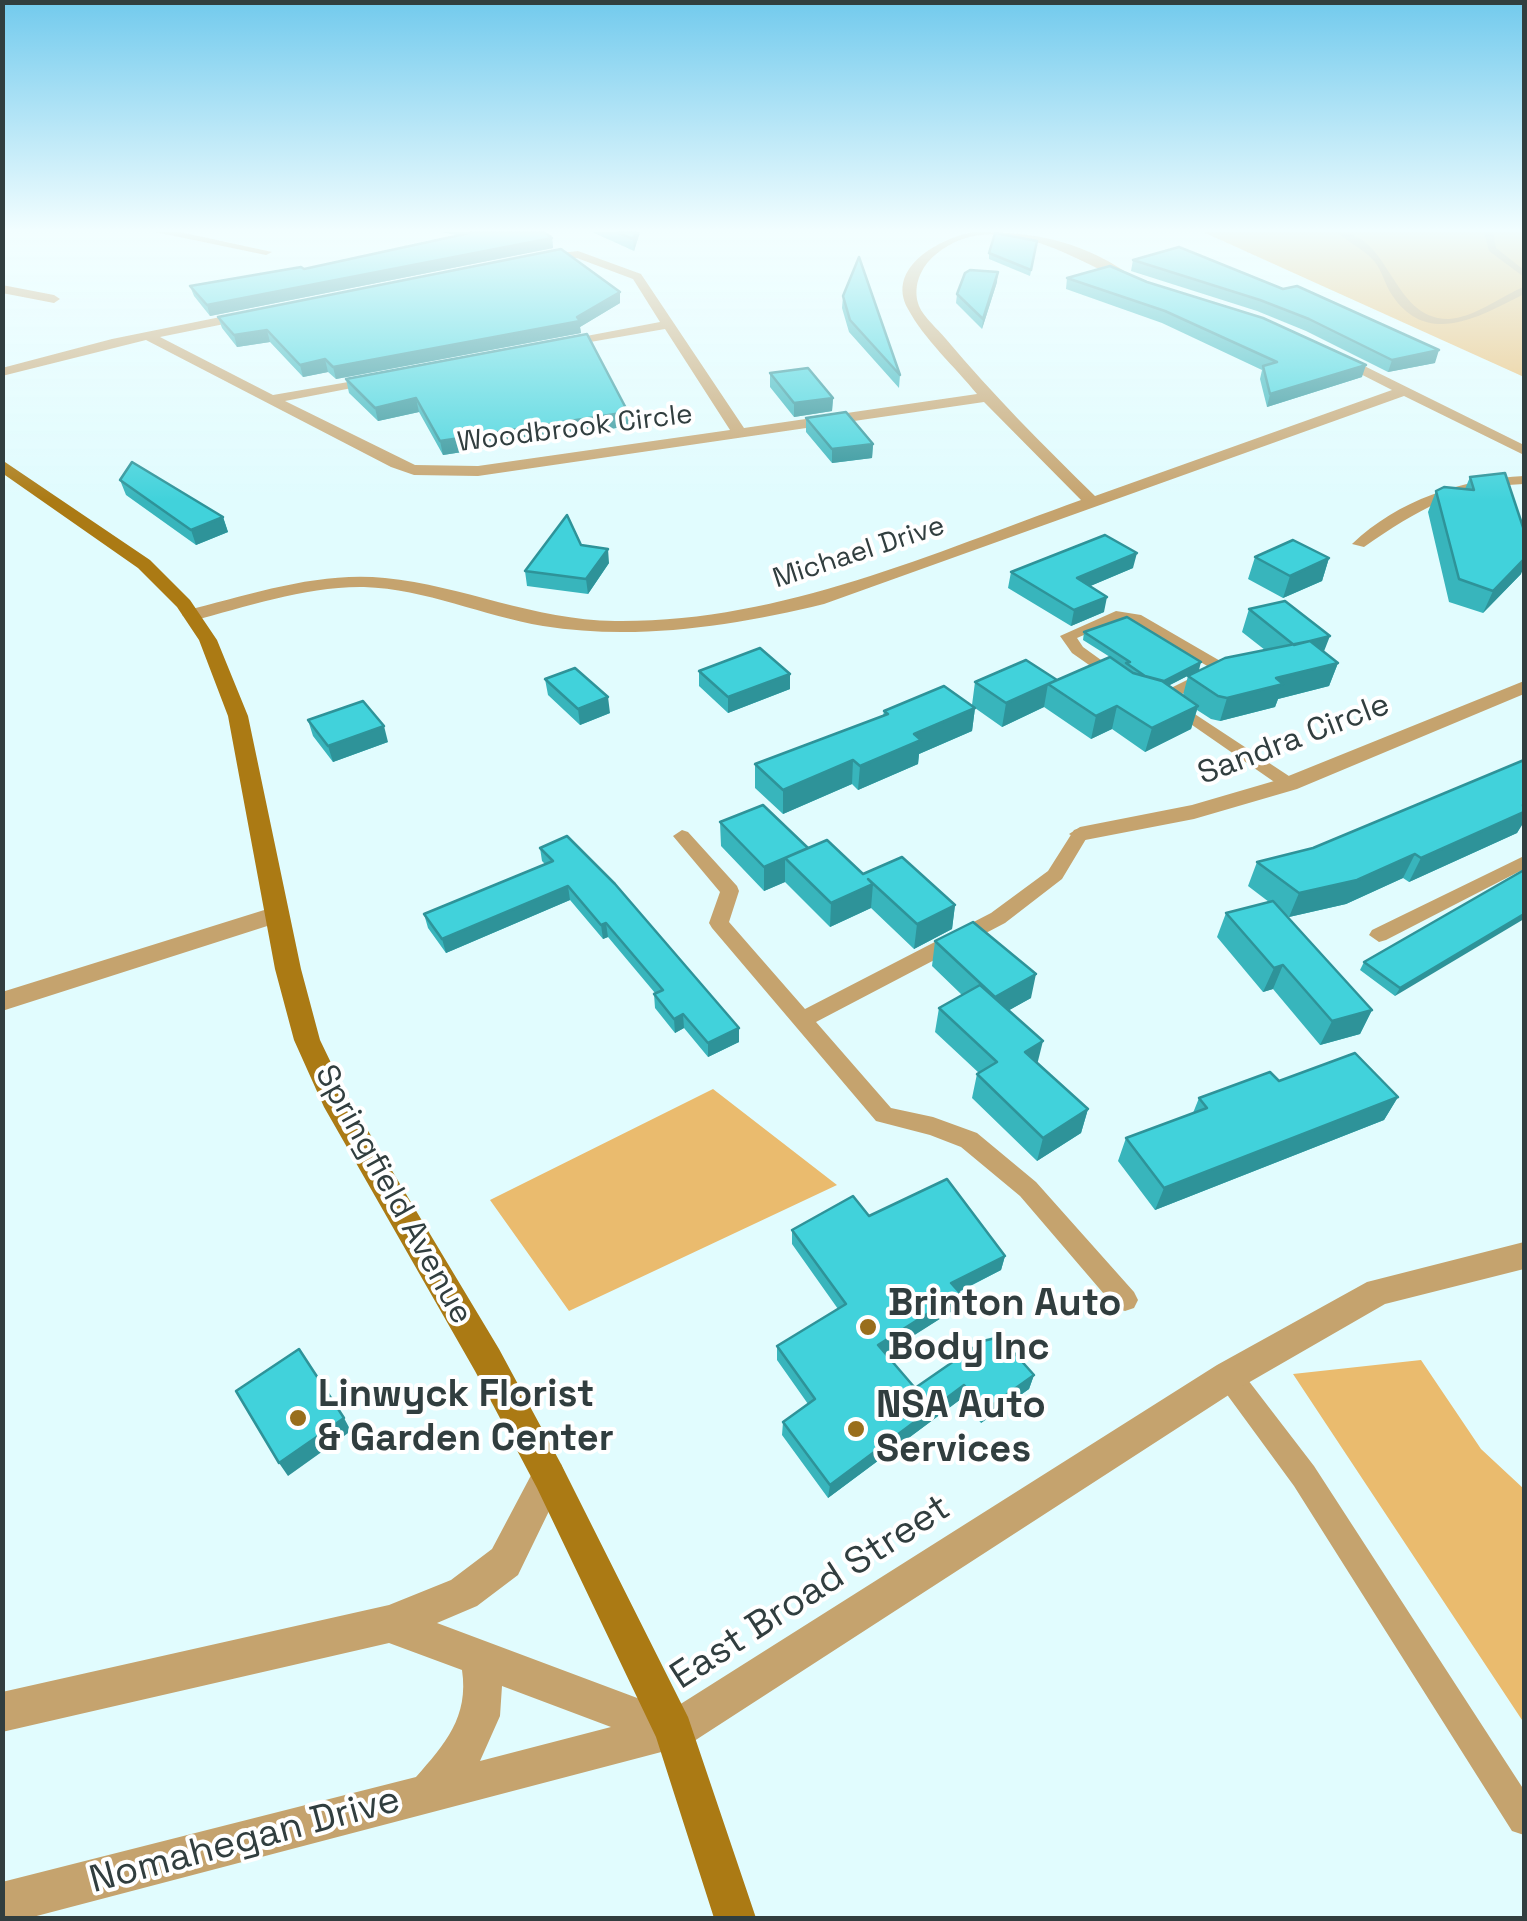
<!DOCTYPE html>
<html>
<head>
<meta charset="utf-8">
<style>
  body { margin:0 }
  #map { position:relative; width:1527px; height:1921px; overflow:hidden; background:#e1fcfe; font-family:"Space Grotesk",sans-serif }
  canvas { display:block }
  .frame { position:absolute; inset:0; border:5px solid #313e3f; pointer-events:none }
</style>
</head>
<body>
<div id="map">
<canvas width="1527" height="1921"></canvas>
<div class="frame"></div>
</div>
<script>
const context = document.querySelector('canvas').getContext('2d');
context.lineJoin = 'round';
function paint(path, color) { context.fillStyle = color; context.fill(path, 'evenodd'); }
function stroke(path, color, width, dash) { context.strokeStyle = color; context.lineWidth = width; context.lineCap = dash ? 'butt' : 'round'; context.setLineDash(dash || []); context.stroke(path); }
function write(font, color, halo, rows, align = 'center') {
  context.font = font + ' "Space Grotesk",sans-serif'; context.lineWidth = 8; context.setLineDash([]); context.textBaseline = 'middle'; context.strokeStyle = halo; context.fillStyle = color; for (const [text, x, y, turn = 0] of rows) {
    context.save(); context.translate(x, y); context.rotate((+turn || 0) * Math.PI / 180); context.textAlign = isNaN(turn) ? turn : align; if (halo) context.strokeText(text, 0, 0); context.fillText(text, 0, 0); context.restore();
  }
}
const green = new Path2D(`
  M1203,232h321v145z
  M713,1089l124,96 -268,126 -79,-111z
  M1421,1360l60,89 43,40v234l-231,-349z`);
const service = new Path2D(`
  M1337,232c54,0 54,88 112,87 23,-1 50,-21 72,-31l3,-1v7c-42,21 -96,55 -132,1 -7,-10 -10,-25 -18,-34 -9,-11 -26,-19 -37,-29z
  M1484,232h9l3,16 28,22v7l-35,-26z
  M1524,476v8c-68,3 -105,25 -160,63l-12,-3c46,-44 110,-65 172,-68z
  M1116,611l25,4 81,47v11l-53,28h-12v-6l50,-25 2,-3 -77,-45 -14,-2 -41,18 6,9 43,31 -8,5 -6,-2 -40,-28 -12,-17z
  M1175,701l120,79 3,4 -3,4h-12l-114,-79 -2,-3z
  M1080,828l9,6 -27,45 -57,44 -189,99 75,86 42,9 44,16 59,49 98,110 4,8 -4,8 -9,3 -9,-3 -96,-112 -59,-49 -31,-12 -54,-14 -164,-193 -3,-5 11,-31 -47,-56 9,-6 6,2 49,54 2,5 -10,31 76,87 186,-96 57,-42 26,-41z
  M1524,856v13l-138,71 -7,2 -10,-7 3,-5z
  M1229,1364l9,3 76,99 210,324v45l-12,-4 -218,-345 -74,-101 -4,-9 4,-9z`);
const minor = new Path2D(`
  M155,232h25l92,20 -6,3z
  M973,232c66,0 111,9 166,49l-10,3c-56,-26 -135,-79 -194,-29 -14,12 -22,30 -17,48 3,12 20,26 28,36 47,56 97,106 149,157l297,-106 -63,-32 -2,-3 7,-4 190,94v10l-120,-59 -580,208c-90,22 -188,37 -281,22 -60,-10 -117,-37 -179,-39 -59,-1 -117,20 -173,34l-9,-6 2,-4c66,-16 133,-40 201,-33 79,8 148,42 230,43 164,2 315,-67 466,-121l-97,-98 -506,74 -64,-1 -23,-8 -245,-127 -144,36v-8l110,-29 138,-28 6,4 -2,3 -94,19 113,58 110,-19v6l-98,19 130,64 63,1 252,-36 -65,-101 -115,20 -2,-3 7,-4 105,-20 -27,-43 -56,-21 -43,2 -6,-3 50,-6 63,23 103,154 233,-34c-22,-27 -53,-55 -69,-85 -23,-42 33,-71 65,-77z
  M2,285l52,10 6,4 -6,4 -52,-10z
  M1524,681v13l-227,95 -103,30 -114,22 -11,-7 11,-7 112,-22 89,-26z
  M277,906l12,8 -3,6 -284,91v-19z
  M549,1459l12,5 5,12 -48,99 -41,31 -40,17 251,94 6,14 -6,14 -659,173h-27v-36l414,-105c29,-33 53,-60 46,-107l-73,-27 -387,89v-40l387,-87 62,-25 41,-31 45,-85zM502,1686l109,41 -131,34 20,-45z`);
const tertiary = new Path2D(`
  M1524,1242v27l-139,35 -144,83 -553,358 -14,6 -14,-6 -6,-14 6,-14 557,-352 150,-83z`);
const secondary = new Path2D(`
  M2,460l148,100 40,40 27,40 31,76 53,253 19,71 26,54 153,255 62,115 127,253 68,201h-42l-58,-181 -119,-249 -62,-117 -151,-264 -30,-67 -19,-71 -47,-253 -29,-76 -22,-33 -39,-39 -136,-95z`);
const wall = new Path2D(`
  M442,232h102l8,6 1,10 -343,68 -16,-20 -4,-10 114,-17 156,-33z
  M592,232h48l-6,19z
  M1037,241l-7,35 -41,-17v-6z
  M1133,260l150,29 152,74 -47,9 -82,-41 -49,-20 -126,-40z
  M1067,278l295,99 -95,30 -7,-28 2,-9 -100,-47 -96,-34z
  M997,282l-15,47 -26,-26 1,-9z
  M620,292v11l-40,24 1,6 -245,46 -8,-7 -25,5 -33,-35 -33,5 -15,-19 -4,-11z
  M843,296l57,79 -1,13 -50,-56 -7,-24z
  M770,373l63,25 -1,13 -38,6 -24,-30z
  M346,379l283,47 -186,29 -24,-43 -41,9 -29,-28z
  M806,418l67,26 -1,14 -40,5 -26,-31z
  M1470,477l51,97 -38,39 -34,-11 -21,-90 8,-21 29,-2z
  M120,480l103,37 5,15 -32,13 -70,-50z
  M581,545l28,18 -21,31 -61,-8 -2,-15z
  M1255,557l74,1 -7,23 -39,17 -35,-19z
  M1133,568l-43,18 14,26 -33,14 -63,-38 3,-16z
  M1249,609l75,43 14,11 -9,23 -51,13 -3,8 -55,14 -9,-2 -14,-9 -6,19 -46,23 -33,-23 -21,10 -47,-32 -42,20 -27,-19 -3,23 -53,23 -1,10 -60,26 -6,-6 -69,30 -28,-26v-24l128,-48 1,-5 88,-6 3,-23 82,-1 53,-24 -27,-17 1,-8 115,38 -31,16 15,9 5,-19 77,-26 -23,-18z
  M699,671l91,3v15l-62,24 -29,-27z
  M545,679l65,34 -30,12 -32,-30z
  M308,720l80,22 -55,20 -20,-26z
  M720,822l88,26 55,26 92,31 -3,24 -38,20 -43,-41 -41,19 -45,-45 -21,9 -43,-45z
  M1522,823l-5,10 -108,49 -6,-4 -57,26 -57,13 -4,-3 87,96 -12,24 -40,11 -47,-56 -10,3 -46,-55 9,-24 43,-11 -21,-16 9,-24z
  M540,848l199,194 -31,15 -24,-29 -9,5 -20,-25 -1,-14 1,-1 -47,-56 -5,2 -33,-39 -124,53 -18,-25 -4,-14 121,-50 -3,-3z
  M1524,870l-129,126 -35,-26 4,-8z
  M935,941l96,57 -22,12 29,53 50,46 -7,24 -44,28 -65,-63 5,-24 2,-1 -44,-41 4,-24 23,-13 -30,-29z
  M1279,1081l119,16 -14,23 -229,90 -37,-49 8,-23 67,-25 6,-15z
  M869,1216l136,40 -4,14 -42,22 -2,16 -72,45 30,35 119,-13 -5,14 -48,34 -20,-24 -133,99 -46,-63 1,-13 25,-18 -31,-44v-14l61,-37 -46,-65v-14z`);
const shadedWall = new Path2D(`
  M636,232h4l-6,19 -1,-12z
  M552,238l1,10 -343,68 -3,-11z
  M998,272l-1,10 -15,47 1,-10z
  M620,292v11l-40,24 1,6 -245,46 -3,-12 244,-50z
  M267,330l3,12 -33,5 -3,-12z
  M1439,350l-4,13 -47,9 4,-12z
  M325,359l3,13 -25,5 -3,-12z
  M1366,365l-4,12 -95,30 3,-13z
  M416,398l3,14 -41,9 -3,-13z
  M833,398l-1,13 -38,6v-14z
  M628,412l1,14 -186,29 -3,-14z
  M873,444l-1,14 -40,5v-14z
  M223,517l5,15 -32,13 -5,-15z
  M608,549l1,14 -21,31 -2,-15z
  M1137,553l-4,15 -59,25 3,-15z
  M1329,558l-7,23 -39,17 7,-22z
  M1524,559v8l-3,7 -38,39 10,-22z
  M1107,597l-3,15 -33,14 3,-16z
  M1330,636l-9,23 -27,-14z
  M1201,662l-2,8 -37,19 2,-8z
  M1338,663l-9,23 -51,13 -3,8 -55,14 7,-23 49,-20z
  M790,674v15l-62,24v-16z
  M1048,684l-4,23 -42,20 4,-24z
  M608,697l2,16 -30,12 -2,-16z
  M1117,706l-5,23 -21,10 5,-23z
  M1198,706l-7,23 -46,23 7,-24z
  M975,708l-3,23 -53,23 -1,10 -60,26 2,-24 54,-32z
  M384,726l4,16 -55,20 -5,-16z
  M853,760l-1,24 -69,30v-24z
  M1524,804v18l-7,11 -108,49 12,-24z
  M808,848l-23,10v24l-21,9v-24z
  M1415,854l-12,24 -57,26 -57,13 10,-24z
  M873,884l-2,24 -41,19 1,-24z
  M568,886l2,14 -124,53 -4,-14z
  M955,905l-3,24 -38,20 3,-25z
  M1524,914v5l-129,77 5,-8z
  M606,923l2,14 -5,2 -2,-14z
  M1283,965l-10,24 -10,3 11,-24z
  M1036,974l-5,24 -41,23 5,-24z
  M1372,1010l-12,24 -40,11 12,-24z
  M683,1014l1,14 -9,5 -1,-14z
  M739,1028v14l-31,15v-14z
  M1043,1041l-6,24 -12,-13z
  M1398,1097l-14,23 -229,90 9,-22z
  M1088,1109l-7,24 -44,28 6,-23z
  M1005,1256l-4,14 -53,27 3,-14z
  M960,1293l-3,15 -80,51 1,-14z
  M1034,1375l-5,14 -48,34 4,-13z
  M964,1385l-3,14 -133,99 2,-13z
  M344,1418l7,13 -63,45 -9,-13z`);
const building = new Path2D(`
  M474,232h70l8,6 -345,67 -17,-19 111,-19 3,2z
  M617,232h19l-3,7z
  M995,233l42,8 -6,29 -42,-17z
  M1179,247l104,42 14,-3 142,64 -47,10 -83,-41 -49,-19 -127,-40z
  M561,249l59,43 -43,25 3,4 -247,46 -8,-8 -25,6 -33,-35 -33,5 -16,-18z
  M859,257l41,118 -50,-55 -7,-24z
  M1110,266l37,16 116,36 103,47 -96,29 -7,-28 14,-4 -112,-51 -98,-33z
  M970,270l28,2 -15,47 -26,-25 8,-21z
  M587,334l41,78 -188,29 -24,-43 -41,10 -29,-29z
  M808,368l25,30 -39,5 -24,-30z
  M846,412l27,32 -41,5 -26,-31z
  M132,462l91,55 -32,13 -71,-50z
  M1505,473l19,57v29l-31,32 -34,-12 -23,-88 8,-4 30,3 -4,-13z
  M567,515l14,30 27,4 -22,30 -61,-8z
  M1105,535l32,18 -60,25 30,19 -33,13 -63,-38z
  M1293,540l36,18 -39,18 -35,-19z
  M1285,601l45,35 -36,9 -45,-36z
  M1127,617l74,45 -37,19 -19,-5 -19,-13 4,-1 -46,-30z
  M1310,641l28,22 -62,15 7,6 -56,14 -9,-2 -30,-20 37,-18z
  M760,648l30,26 -62,23 -29,-26z
  M1110,657l23,16 29,8 36,25 -46,22 -35,-22 -21,10 -48,-32z
  M1026,660l31,20 -51,23 -31,-21z
  M575,668l33,29 -30,12 -33,-30z
  M944,686l31,22 -61,26 7,6 -61,26 -7,-6 -70,30 -28,-26 133,-50 -4,-3z
  M363,701l21,25 -56,20 -20,-26z
  M1524,760v44l-1,1 1,7 -103,46 -6,-4 -58,26 -58,13 -42,-31 56,-14z
  M763,805l45,43 -44,19 -44,-45z
  M567,836l48,48 124,144 -31,15 -25,-29 -9,5 -20,-25 9,-4 -57,-67 -5,2 -33,-39 -126,53 -18,-25 129,-53 -13,-13z
  M827,840l36,34 39,-17 53,48 -38,19 -49,-45 5,5 -42,19 -46,-45z
  M1524,870v44l-124,74 -36,-26z
  M1273,901l99,109 -40,11 -49,-56 -9,3 -48,-55z
  M973,922l63,52 -41,23 -60,-56z
  M980,985l63,56 -18,11 63,57 -45,29 -66,-64 20,-12 -58,-54z
  M1355,1053l43,44 -234,91 -38,-50 81,-30 -8,-10 71,-26 9,9z
  M947,1179l58,77 -54,27 9,10 -82,52 37,43 68,-47 17,-4 34,38 -49,35 -21,-25 -134,100 -47,-63 32,-23 -38,-53 69,-42 -54,-74 61,-34 16,20z
  M299,1349l45,69 -65,45 -43,-72z`);
const markers = [
  [868,1327,10,"#996e1c"],
  [298,1418,10,"#996e1c"],
  [856,1429,10,"#996e1c"]
];
const farStreetnames = [
  ["Woodbrook Circle",575,429,-7],
  ["Michael Drive",859,553,-18]
];
const streetNames = [
  ["Sandra Circle",1294,740,-21],
  ["Springfield Avenue",393,1195,61]
];
const nearPoinames = [
  ["Brinton Auto",888,1305],
  ["Body Inc",888,1349],
  ["Linwyck Florist",318,1396],
  ["& Garden Center",318,1440],
  ["NSA Auto",876,1407],
  ["Services",876,1451]
];
const nearStreetnames = [
  ["East Broad Street",811,1593,-33],
  ["Nomahegan Drive",245,1841,-15]
];
paint(green, '#eabb6e');
paint(service, '#c5a36e');
paint(minor, '#c5a36e');
paint(tertiary, '#c5a36e');
paint(secondary, '#ab7a14');
paint(wall, '#38b5bc');
paint(shadedWall, '#2e9399');
paint(building, '#41d2db');
stroke(building, '#2e9399', 2.5);
const sky = context.createLinearGradient(0, 0, 0, 501);
sky.addColorStop(0, '#72caed');
sky.addColorStop(0.46, '#f2feff');
sky.addColorStop(1, '#f2feff00');
context.fillStyle = sky;
context.fillRect(0, 0, 1527, 501);
for (const [x, y, r, color] of markers) { const dot = new Path2D(); dot.arc(x, y, r, 0, 2 * Math.PI); context.fillStyle = color; context.fill(dot); stroke(dot, '#fff', 4); }
write('28px', '#313e3f', '#fff', farStreetnames);
write('32px', '#313e3f', '#fff', streetNames);
write('bold 38px', '#313e3f', '#fff', nearPoinames, 'left');
write('38px', '#313e3f', '#fff', nearStreetnames);
</script>
</body>
</html>
